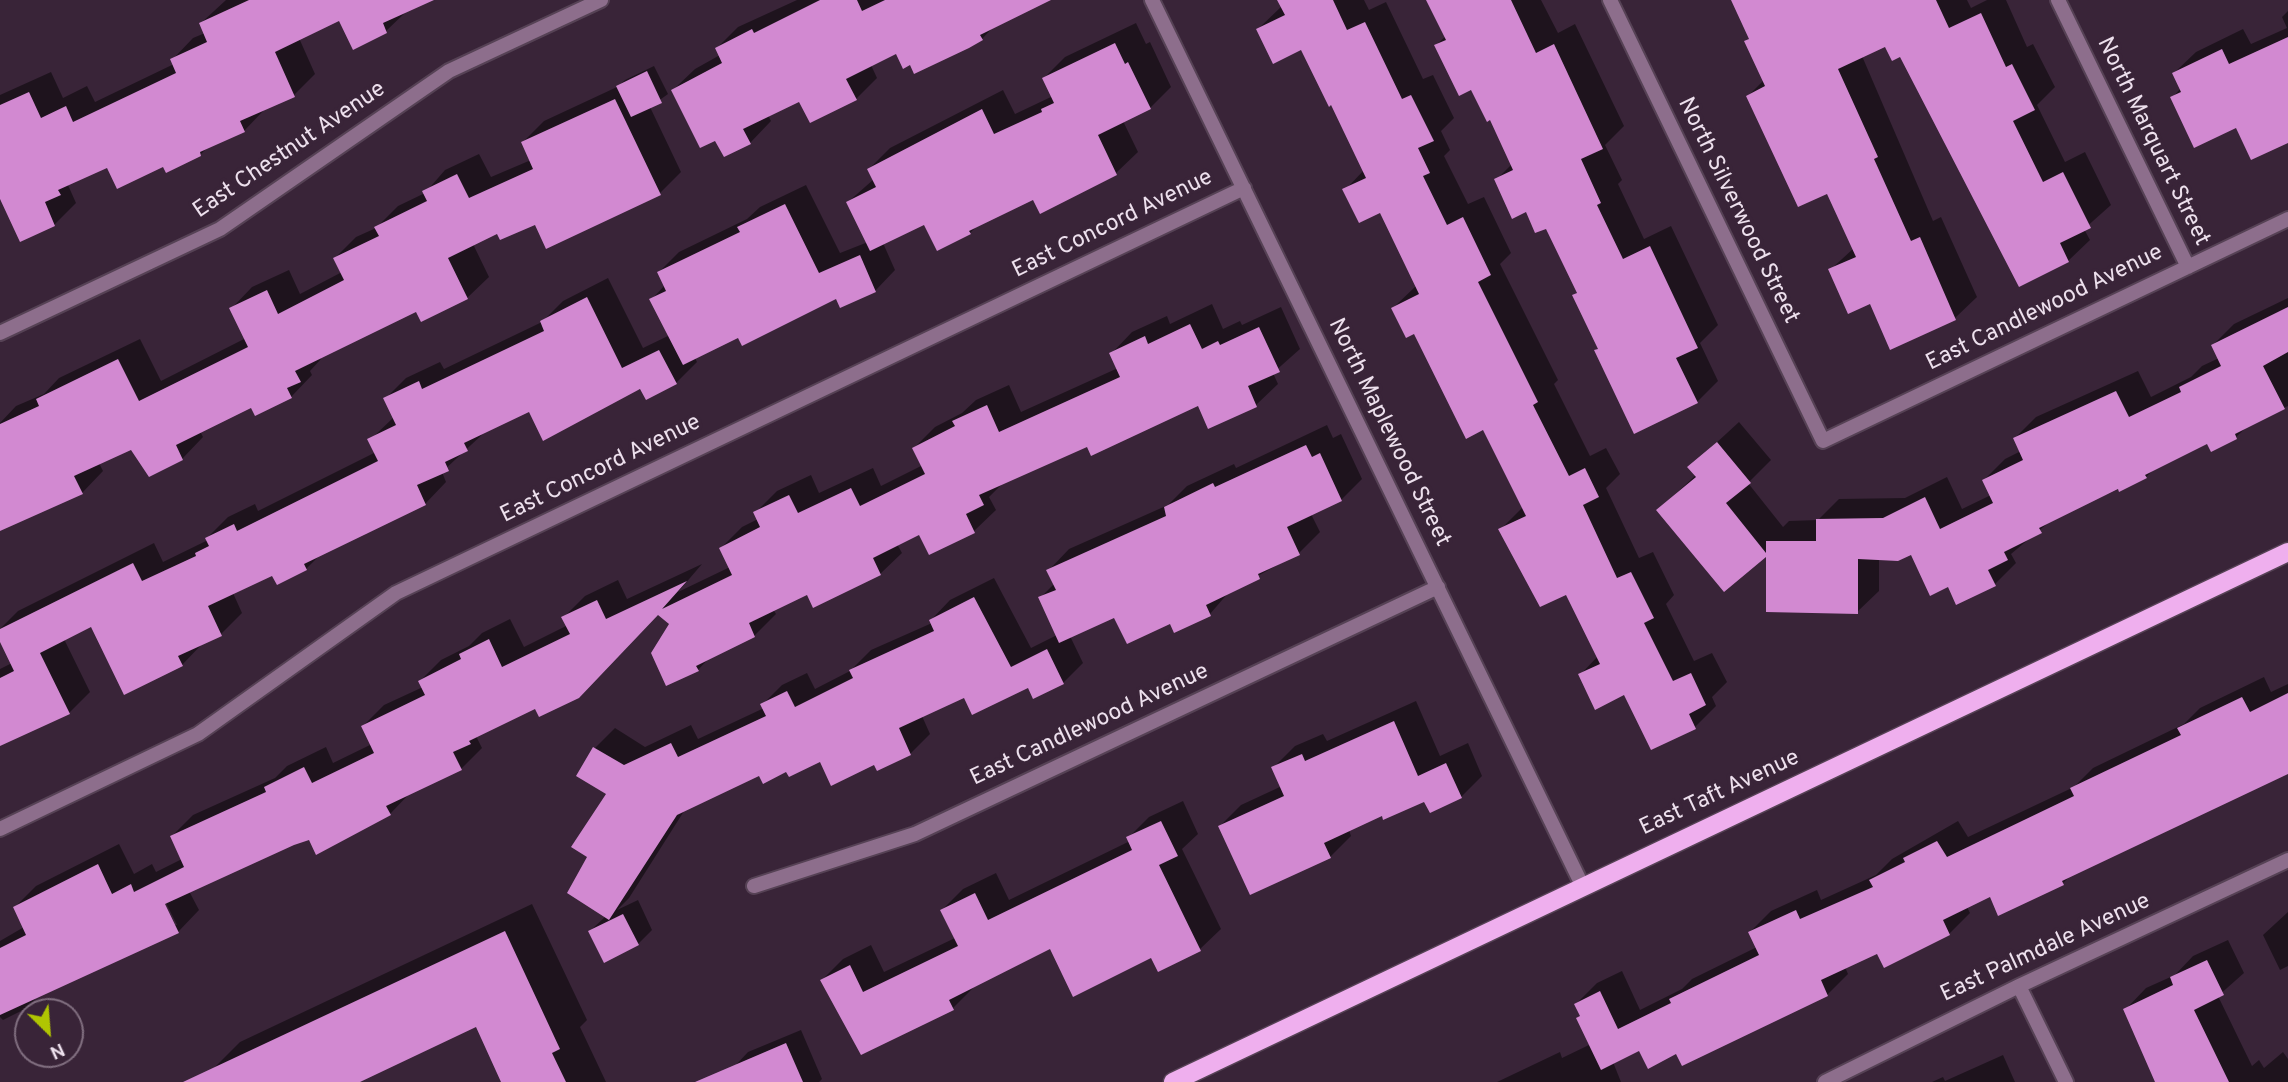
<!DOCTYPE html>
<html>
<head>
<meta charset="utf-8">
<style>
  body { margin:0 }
  #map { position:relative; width:2288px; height:1082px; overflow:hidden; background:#392438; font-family:Overpass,sans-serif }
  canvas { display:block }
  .north { position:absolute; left:14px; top:998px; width:70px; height:70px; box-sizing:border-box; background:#392438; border:2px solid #816f80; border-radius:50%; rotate:155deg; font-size:19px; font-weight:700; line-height:28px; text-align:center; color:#ede0ed }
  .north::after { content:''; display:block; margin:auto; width:24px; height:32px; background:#b0c502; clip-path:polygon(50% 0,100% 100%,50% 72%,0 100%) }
</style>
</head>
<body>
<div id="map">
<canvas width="2288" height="1082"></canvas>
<div class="north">N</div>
</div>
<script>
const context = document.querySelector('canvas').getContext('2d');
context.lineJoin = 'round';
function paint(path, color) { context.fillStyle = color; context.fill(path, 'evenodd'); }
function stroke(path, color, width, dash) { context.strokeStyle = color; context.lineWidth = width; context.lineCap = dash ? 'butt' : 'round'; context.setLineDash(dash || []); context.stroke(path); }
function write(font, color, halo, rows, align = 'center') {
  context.font = font + ' Overpass,sans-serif'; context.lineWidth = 7; context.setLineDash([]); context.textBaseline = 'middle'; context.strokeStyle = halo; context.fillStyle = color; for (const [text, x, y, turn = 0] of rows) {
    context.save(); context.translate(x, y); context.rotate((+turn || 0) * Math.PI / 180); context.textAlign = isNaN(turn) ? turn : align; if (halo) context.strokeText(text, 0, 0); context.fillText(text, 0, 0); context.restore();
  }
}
const shadow = new Path2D(`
  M226,0h201l-19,10 -22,21 -32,16 -14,-29 -41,20 16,36 -21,21 -29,14 -21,22 -35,15 -9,9 -36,9 -57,1 -39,20 8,18 -22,22 -54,-25v-105l51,-23 12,26 24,-12 8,16 79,-38 -2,-4 21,-22 12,-5 -4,-10z
  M797,0h249l-51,25 -13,14 -71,24 -14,-11 -26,13 6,13 -21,21h-56l-32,16 3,6 -21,22 -34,-4 -43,-49 22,-21 25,-14 -3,-7 21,-21z
  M1279,0h85l5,10 17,-8 37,77 10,-4 21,43 -13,13 9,19 -6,6 24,48 16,-7 27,56 -11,11 58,116 -4,4 36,72 16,-8 14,26 -14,14 33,70 14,-6 21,43 -8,9 28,57 18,-8 15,29 -15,15 4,9 -21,21 -115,-52 18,-19 -31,-64 -66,-63 22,-22 -39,-80 -69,-95 -22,-24 24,-23 -36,-75 -36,-20 19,-20 -62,-122 -44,-19 24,-23z
  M1428,0h113l17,33 17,-9 49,102 -19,19 17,35 -4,4 26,55 27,-13 47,99 -18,18 18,38 -21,21 -98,-54 -25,-52 4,-5 -32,-65 -50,-46 16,-16 -21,-46 -19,-30 -36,-43 10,-9z
  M1733,0h234l4,8 16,-8h19l21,47 6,-3 22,43 -18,18 28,57 20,-10 26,53 -27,24 6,11 -22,21 -48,24 -119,-230 -15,-10 -24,11 71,165 8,-4 36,80 -22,21 -84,-16 -41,-32 24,-22 -26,-57 -80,-95 16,-16 -18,-38 4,-4z
  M2288,11v130l-52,-16 -64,-27 9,-10 -7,-15 22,-21 47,-23 8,15 36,-16 -5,-11z
  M1136,23l10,21 4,-2 21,45 -21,21 -27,13 15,31 -22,21 -75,39 -7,-14 -56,27 -8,8 -45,-11 -42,21 12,27 -20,21 -39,5 -97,40 -44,22 2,4 -21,21 -146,27 -44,21 -44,41 4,10 -21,22 -102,48 -17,17 -33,5 -40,19 9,20 -21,21 -18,9 -21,22 -90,-40 -28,14 26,53 -21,21 -69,32v-76l12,-6 -12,-25v-9l18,-18 136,-68 9,19 45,-22 -1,-2 21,-21 27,-13 3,7 118,-59 -6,-12 24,-23 -9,-18 21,-21 34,-16 4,7 98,-47 21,-21 45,-23 35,70 27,-13 -18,-36 13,-14 -6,-13 20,-20 68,-33 13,-12 46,-22 34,68 28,-11 -20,-40 26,-23 -5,-10 21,-21 113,-58 12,24 38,-18 -9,-18 21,-21z
  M654,66l14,28 -18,13 31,65 -21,21 -162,39 -25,12 16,33 -22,21 -50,11 -97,48 1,2 -11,12 2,4 -21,22 -39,9 -52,25 3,6 -21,22 -50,-11 -33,15 4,8 -21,22 -82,37v-107l16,-17 28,-12 15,-16 81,-39 21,42 85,-43 -15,-29 21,-22 37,-17 11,24 42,-22 -7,-14 21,-21 20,-9 22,-22 27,-13 20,-23 34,-16 12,23 40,-17 -8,-18 21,-21 73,-34 8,-7z
  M2288,298v108l-39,19 -13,12 -25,12 -3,-7 -53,26 -9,9 -92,41 -43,36 5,9 -21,21 -46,1 -38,-33 -32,6v33l-22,21 -89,-59 -44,36 -66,-79 38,-35 -6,-8 49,-45 32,38 -23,23 35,44 6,-6 29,-1 21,-21 66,-1 42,-21 15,32 29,-14 -7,-15 21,-21 16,-8 -6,-13 21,-21 102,-46 13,26 40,-20 11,-11 17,-8 -6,-13 21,-21z
  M1212,304l11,25 17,-8 2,4 39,-18 19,42 -27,24 5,11 -22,21 -47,22 -10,-23 -112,41 -83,37 -15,15 7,13 -22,21 -44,22 -10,-20 -23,11 5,9 -22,21 -72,18 -35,17 3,5 -22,22 -44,21 -12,13 -36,-63 -126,99 -60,30 6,12 -21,21 -50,23 -21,22 -97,29 -104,48 10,19 -21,22 -139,63 -14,14 -22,11 -3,-3v-76l24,-14 -9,-20 21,-21 83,-42 15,30 18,-10 4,8 26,-13 -10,-23 21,-21 82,-37 12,-12 39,-19 7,16 39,-19 -9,-18 21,-21 39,-18 -3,-6 21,-21 28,-14 13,-13 28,-14 14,28 44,-22 -4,-8 21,-21 33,-16 9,19 75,-35 -24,28 52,-25 -9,-19 21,-21 16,-8 -3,-6 22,-22 34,-16 8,18 54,-25 8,18 42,-21 -9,-17 21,-21 27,-14 14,-13 33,-15 12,27 97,-44 -7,-14 21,-22 35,-16 3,8zM162,895l15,30h-4l-14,-28z
  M1327,425l6,13 8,-4 21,45 -21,21 -30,14 9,18 -21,21 -70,39 -19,22 -40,8 -55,-6 -45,20 13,27 -20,20 -98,13 -43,20 8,18 -20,20 -35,8 -55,-2 -60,14 -74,34 -57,90 -12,12 21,-10 14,30 -14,14 -48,-13 16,-15 -17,-59 19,-64 -30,-18 17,-27 20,-20 30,19 46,-22 7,14 66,-31 -2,-3 20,-20 25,-12 8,16 35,-18 21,-21 61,-27 -1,-3 19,-20 44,-22 37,70 26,-13 -17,-37 15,-15 -6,-13 20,-21 99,-44 19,-19 47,-22 2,4z
  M2264,677l7,15 17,-8v89l-216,101 -9,9 -72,12 -24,12 3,6 -21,21 -71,17 -33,16 3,7 -21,21 -150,57 -37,-3 -27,13 8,20h-124l63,-30 2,6 29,-14 -15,-40 21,-21 25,-12 18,39 42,-21 10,-10 65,-32 -7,-15 21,-21 46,-21 4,10 55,-25 16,-16 66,-38 10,16 106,-50 19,-19 91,-44 16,-16z
  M1416,701l24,55 28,-13 14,33 -21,21 -36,2 -42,15 -34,16 2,6 -21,21 -110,-31 21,-21 41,-19 -9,-18 22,-22 28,-12 4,7z
  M1183,801l15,33 -16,15 39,80 -21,20 -49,6 -101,-8 -76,40 -21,21 -91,45 -40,-73 21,-21 28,-14 13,27 71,-34 -13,-28 21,-21 33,-16 13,27 121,-59 -2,-3 21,-21z
  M532,904l55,116 -7,7 26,55h-103l-26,-57 -121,57h-137l-6,-13 27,-27z
  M2288,912v54l-8,4 -17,-35z
  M2228,940l16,33 -26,23 34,70 7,-6 5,8 19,-16 5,7v23h-130l-33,-72 21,-22 29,-13 18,-19z
  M801,1030l21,49 -3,3h-79l-6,-15 14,-15z
  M2003,1055l12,27h-83l11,-5 2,4z`);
const building = new Path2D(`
  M249,0h185l-51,23 4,10 -34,17 -14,-29 -64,31 20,45 -55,24 5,11 -45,20 1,4 -35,17 -3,-6 -46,22 -10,-21 -49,22 3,5 -16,7 10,24 -35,16 -20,-43v-94l29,-13 12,26 25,-12 7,16 103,-49 -6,-14 37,-17 -8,-19z
  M820,0h37l5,11 23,-11h166l-71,35 3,5 -14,8 -55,26 -4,-9 -7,4 -7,-15 -50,25 11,21 -47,23 -11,-21 -56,27 8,15 -27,13 -9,-16 -15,7 -29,-58 51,-27 -7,-15 37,-19 2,4z
  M1277,0h56l14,30 18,-8 37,77 9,-4 23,46 -16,7 12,25 -7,3 24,49 16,-8 28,58 -13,7 60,120 -5,3 36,71 16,-8 14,29 -16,8 34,73 14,-6 23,46 -10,5 29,58 18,-8 15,32 -17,9 7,15 -45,21 -27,-55 -29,15 -17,-36 22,-10 -34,-69 -26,12 -42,-78 28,-13 -43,-86 -17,9 -52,-105 -8,4 -15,-30 28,-14 -39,-81 -21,10 -17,-34 24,-11 -35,-73 -2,2 -28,-57 -28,14 -17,-35 29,-14z
  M1426,0h85l25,53 18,-9 49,105 -22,10 20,44 -4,2 26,54 27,-13 48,102 -22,10 22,45 -64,31 -40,-84 4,-1 -26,-54 5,-2 -31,-64 -11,4 -9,-21 -14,7 -18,-40 19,-9 -23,-50 -3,2 -16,-32 -12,6 -25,-51 12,-5z
  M1731,0h205l13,28 32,-15 25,54 6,-3 23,46 -22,11 30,61 20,-10 28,56 -31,15 9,19 -50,25 -119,-230 -8,4 -7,-14 -47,22 40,88 -4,2 37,82 9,-4 36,83 -66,30 -20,-46 -22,10 -20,-45 28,-12 -29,-63 -29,13 -52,-111 19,-10 -21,-45 5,-2z
  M2288,37v106l-37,17 -15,-32 -42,20 -24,-51 11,-5 -9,-19 50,-24 7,15z
  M1115,43l10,21 3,-2 23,47 -53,26 19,40 -77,39 -7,-14 -64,31 2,3 -34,17 -13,-26 -54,26 -24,-49 30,-15 -9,-18 115,-60 12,25 48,-22 -1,-3 13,-6 -12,-25z
  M647,71l15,32 -31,14 -15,-31z
  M615,99l46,96 -115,54 -11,-24 -35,15 -3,-6 -49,24 20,41 -47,23 -5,-10 -121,59 6,11 -14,6 5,10 -37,18 -4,-8 -75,37 7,15 -34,17 -18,-27 -57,26 9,18 -83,37v-107l39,-18 -3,-7 82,-40 21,42 109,-54 -19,-39 38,-18 11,24 66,-34 -11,-22 46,-22 -5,-9 53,-26 -5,-10 35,-17 12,24 64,-29 -12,-27z
  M785,204l34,69 41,-18 16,37 -36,16 -4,-9 -94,47 -4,-8 -55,27 -34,-66 17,-8 -9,-19 83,-40 -3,-5z
  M587,297l35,71 37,-18 18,34 -31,16 -6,-11 -97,52 -14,-29 -65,31 4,8 -23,11 4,9 -32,14 9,20 -122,59 3,6 -30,15 -5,-9 -64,30 14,30 -44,20 5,10 -59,29 -33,-68 -51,26 30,61 -70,32v-68l14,-7 -14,-29v-13l133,-66 9,18 54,-25 -1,-3 14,-7 -4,-8 29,-14 3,7 141,-70 -11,-22 29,-14 -13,-27 36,-17 3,8 122,-58 -4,-10z
  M2288,307v45l-25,14 22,43 -50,25 2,5 -26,13 -4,-8 -62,31 2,3 -28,14 -1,-3 -79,39 3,5 -38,19 4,8 -20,10 8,16 -40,19 -8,-18 -18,9 -19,-41 -13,6 -40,-2v55l-92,-2v-55l-42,35 -68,-82 40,-33 -9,-10 30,-25 34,41 -25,20 40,50v-12h50v-22l67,-1 42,-21 15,32 53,-26 -11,-23 41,-20 -10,-22 103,-47 13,26 52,-25 -2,-5 42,-21 -10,-21z
  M1190,324l12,25 16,-8 2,4 39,-18 21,45 -32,14 9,21 -49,22 -10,-23 -107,50 -4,-9 -108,48 5,10 -18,9 9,19 -46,22 -10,-20 -46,23 8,17 -68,33 -6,-13 -58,28 6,14 -59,29 3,5 -33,15 -15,-33 18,-29 -11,-9 -79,83 -40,19 -4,-8 -66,32 2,3 -18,8 9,18 -76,36 5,9 -75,40 -7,-15 -15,5 -129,59 14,29 -179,82v-67l26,-13 -13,-28 85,-43 14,30 19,-10 3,8 50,-25 -14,-31 96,-44 -2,-5 40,-20 8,16 62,-30 -13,-27 64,-31 -7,-14 43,-22 -2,-5 30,-15 13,28 68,-33 -9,-17 36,-17 9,19 81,-38 -25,28 70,-34 -13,-27 41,-21 -7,-15 36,-17 9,18 53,-25 9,18 65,-32 -13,-26 43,-22 -3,-5 35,-16 12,27 121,-55 -11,-24 36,-17 3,8z
  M1306,445l6,12 8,-4 22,48 -55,26 13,28 -42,19 2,5 -54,26 5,11 -37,17 -4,-9 -43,20 -13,-26 -55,25 -21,-46 18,-7 -10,-20 120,-54 -2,-9 49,-24 2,4z
  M974,597l37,70 36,-18 17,35 -31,15 -5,-11 -56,27 -8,-17 -65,30 12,27 -34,16 -3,-6 -43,21 -11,-24 -31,15 -3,-5 -23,12 -4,-8 -82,39 -68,105 -42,-27 20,-36 -16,-10 35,-53 -30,-18 17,-29 31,18 47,-22 7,14 88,-41 -6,-12 27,-13 8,16 58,-29 -4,-8 85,-39 -5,-11z
  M2288,693v81l-226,107 2,4 -66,31 -8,-19 -47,23 7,15 -66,33 -7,-14 -56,26 7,16 -146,70 -6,-12 -28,15 -9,-18 -38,19 -25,-52 4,-2 -6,-12 26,-13 18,38 53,-26 -2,-4 90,-44 -11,-23 48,-22 4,9 73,-32 -4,-7 36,-18 -2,-4 34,-17 10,16 127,-61 -4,-8 111,-53 -4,-7 65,-31 8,15z
  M1394,721l24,55 28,-13 16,35 -32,15 -6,-11 -41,18 -1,-4 -58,27 7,15 -81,37 -32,-69 66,-30 -13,-29 31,-13 3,7z
  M1161,821l17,35 -19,9 42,86 -43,21 -7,-14 -78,39 -23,-48 -101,51 5,10 -93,45 -41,-75 30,-15 13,27 95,-46 -18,-36 35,-17 13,27 144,-70 -6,-13z
  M623,914l16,31 -35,18 -16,-32z
  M505,931l55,118 -8,4 14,29h-65l-25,-55 -116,55h-177z
  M2207,960l17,35 -30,15 35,72h-74l-32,-73 50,-24 -3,-8z
  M786,1043l17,39h-108z`);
const minor = new Path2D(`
  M1152,0l431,887
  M1610,0l213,441 465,-222
  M2058,0l130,267
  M0,333l220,-104 229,-158 152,-71
  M0,829l198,-95 198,-141 848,-405
  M754,886l161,-52 523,-247
  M2019,986l47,96
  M1825,1082l194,-96 269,-126`);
const primary = new Path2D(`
  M1173,1082l1115,-530`);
const streetNames = [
  ["North Marquart Street",2152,142,64],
  ["East Chestnut Avenue",290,151,-34],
  ["North Silverwood Street",1737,211,64],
  ["East Concord Avenue",1113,225,-26],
  ["East Candlewood Avenue",2045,309,-26],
  ["North Maplewood Street",1388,433,64],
  ["East Concord Avenue",601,470,-26],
  ["East Candlewood Avenue",1090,726,-25],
  ["East Taft Avenue",1720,794,-25],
  ["East Palmdale Avenue",2046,949,-25]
];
paint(shadow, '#0007');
paint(building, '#d289d1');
stroke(minor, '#564255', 18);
stroke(primary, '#564255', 21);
stroke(minor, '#8d6e8c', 14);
stroke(primary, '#efafee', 18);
write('23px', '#ede0ed', '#392438', streetNames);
</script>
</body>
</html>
